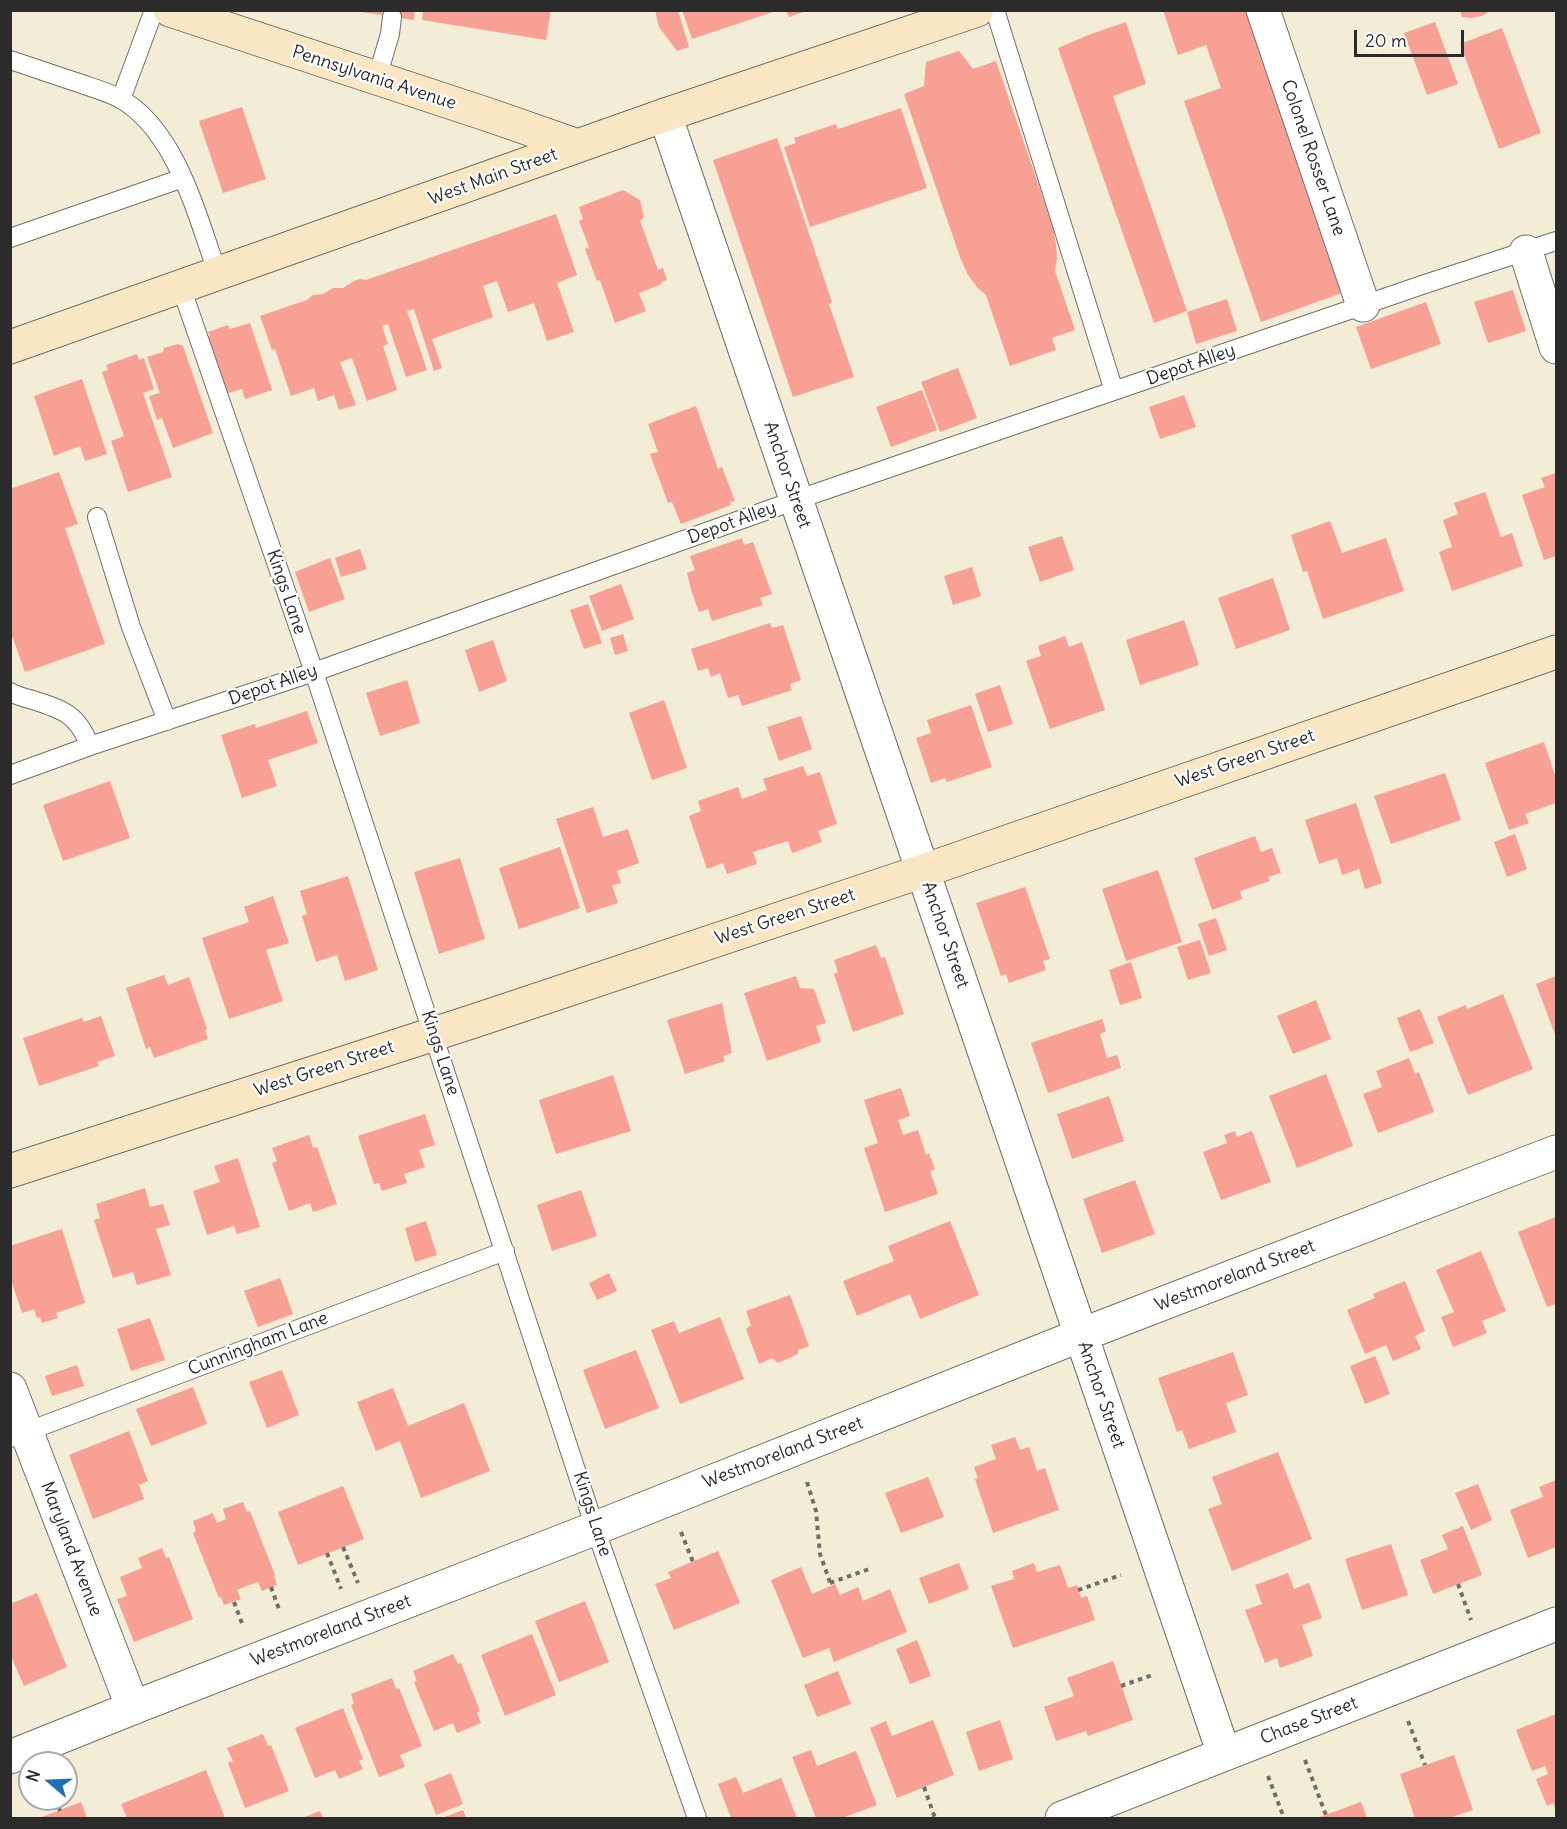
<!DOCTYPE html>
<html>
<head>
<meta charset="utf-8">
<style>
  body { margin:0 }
  #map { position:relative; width:1567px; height:1829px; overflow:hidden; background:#f3ecd7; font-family:Delius,sans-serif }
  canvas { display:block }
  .frame { position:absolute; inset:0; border:12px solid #2b2b2b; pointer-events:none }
  .north { position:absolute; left:18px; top:1751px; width:60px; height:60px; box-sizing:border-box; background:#fff; border:2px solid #aaa; border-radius:50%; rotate:289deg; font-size:16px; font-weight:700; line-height:24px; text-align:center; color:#2b2b2b }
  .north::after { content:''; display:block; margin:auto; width:21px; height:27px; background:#1f6fb2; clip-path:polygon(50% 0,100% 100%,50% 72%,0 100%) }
  .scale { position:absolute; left:1354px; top:30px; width:110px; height:27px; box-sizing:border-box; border:3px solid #2b2b2b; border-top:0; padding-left:8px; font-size:18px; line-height:21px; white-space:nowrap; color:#2b2b2b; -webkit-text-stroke:4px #fff; paint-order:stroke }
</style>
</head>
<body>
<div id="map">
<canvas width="1567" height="1829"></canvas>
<div class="frame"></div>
<div class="north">N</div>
<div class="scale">20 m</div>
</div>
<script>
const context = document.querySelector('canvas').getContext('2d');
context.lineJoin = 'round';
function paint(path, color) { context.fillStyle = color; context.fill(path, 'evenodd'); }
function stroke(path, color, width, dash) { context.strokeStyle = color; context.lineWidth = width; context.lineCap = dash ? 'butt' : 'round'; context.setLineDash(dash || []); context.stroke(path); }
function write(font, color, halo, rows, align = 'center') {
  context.font = font + ' Delius,sans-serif'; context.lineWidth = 4.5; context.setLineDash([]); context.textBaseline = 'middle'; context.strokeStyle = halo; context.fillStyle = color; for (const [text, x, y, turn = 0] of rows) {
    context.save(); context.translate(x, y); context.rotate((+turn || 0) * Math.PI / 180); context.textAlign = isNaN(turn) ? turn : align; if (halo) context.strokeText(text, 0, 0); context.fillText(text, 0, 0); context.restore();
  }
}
const building = new Path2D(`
  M362,10h53l-1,10 -52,-8z
  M423,10h128l-5,30 -124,-20z
  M655,10h23l11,37 -12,4 -18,-24z
  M682,10h91v2l-81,27z
  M786,10h20v1l-17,6z
  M1163,10h83l99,282 -84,30 -77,-221 37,-13 -15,-43 -28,10z
  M1460,10h32l-10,6 -11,2 -9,-1z
  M1126,22l20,62 -33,12 74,215 -33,12 -96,-275 33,-14z
  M1435,22l23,62 -31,11 -23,-62z
  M1502,28l39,105 -42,16 -39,-105z
  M959,51l14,18 23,-8 57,166 3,17 1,14 -2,13 20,59 -23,8 4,12 -46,16 -24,-71 -9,-8 -9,-12 -8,-18 -56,-163 20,-8 2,-24z
  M242,107l24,72 -43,14 -24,-72z
  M901,108l26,80 -117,39 -26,-80 12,-4 -2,-5 42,-14 2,5z
  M777,138l55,164 -3,2 25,73 -61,20 -80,-237z
  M623,190l17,10 4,17 -4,4 18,49 5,-2 4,12 -6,2 1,2 -23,9 7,18 -31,12 -15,-43 -3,1 -12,-32 4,-2 -10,-26 4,-2 -4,-12z
  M556,214l21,61 -20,8 17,49 -27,9 -13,-38 -26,9 -11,-31 -14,5 10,31 -61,22 10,29 -8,3 -20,-62 -7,2 20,59 -21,7 -18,-53 -6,2 6,18 -5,2 14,44 -30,11 -15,-43 -12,4 16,43 -17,5 -5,-15 -16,6 -4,-13 -23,8 -16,-47 -3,1 -12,-34 47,-16 6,-5 10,-1 10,-6h10l11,-7 6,-2 6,1z
  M1513,290l13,41 -38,12 -14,-41z
  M1227,299l10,32 -41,13 -9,-32z
  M1426,302l15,42 -70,25 -15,-42z
  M250,323l22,67 -27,9 -3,-10 -17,5 -20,-57 5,-1 -2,-4 20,-7 2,4z
  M178,344l5,2 30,87 -40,15 -11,-30 -5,2 -8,-24 11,-3 -13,-36 16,-5 1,-4z
  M137,354l2,6 5,-2 10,31 -11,4 29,84 -44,15 -17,-51 13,-5 -22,-64 6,-2 -2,-5z
  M958,368l19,50 -37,14 -19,-50z
  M82,379l25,75 -22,7 -5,-15 -26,10 -20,-60z
  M922,390l15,40 -46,17 -15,-40z
  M1184,395l12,32 -36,12 -11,-32z
  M696,406l22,63 4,-2 13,34 -5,1 1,3 -50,19 -9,-22 -4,1 -18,-49 8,-2 -10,-28z
  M59,472l19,52 -13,4 40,116 -80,28 -15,-42v-141z
  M1556,473v83l-12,4 -22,-65 23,-8 -4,-9z
  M1485,492l16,45 11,-4 11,33 -71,25 -13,-39 13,-5 -9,-27 15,-6 -4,-11z
  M1330,521l12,32 44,-15 18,53 -81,28 -16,-48 -4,1 -12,-37z
  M1062,536l12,34 -34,12 -12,-35z
  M742,538l2,7 9,-3 19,52 -12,4 3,7 -51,16 -4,-12 -9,3 -8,-22 -4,-17 8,-3 -5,-14z
  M360,549l7,20 -26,8 -6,-19z
  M330,558l15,41 -36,13 -14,-40z
  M972,567l9,29 -28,9 -9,-29z
  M1273,578l17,52 -54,19 -18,-51z
  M621,584l13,35 -32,12 -13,-35z
  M588,604l14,39 -18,6 -14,-39z
  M1184,620l15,45 -59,20 -14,-45z
  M770,623l2,5 11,-3 18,55 -11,4 2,6 -50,16 -4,-11 -10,3 -8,-25 -9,4 -3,-9 -10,3 -7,-22z
  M623,634l5,17 -13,4 -5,-17z
  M1065,636l4,11 13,-5 23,68 -55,19 -24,-68 15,-5 -3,-10z
  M493,640l14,41 -28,11 -14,-42z
  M407,680l13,43 -40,13 -14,-43z
  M1000,685l13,39 -25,8 -13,-38z
  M664,700l23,68 -35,12 -23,-67z
  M971,705l21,62 -45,15 -2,-4 -14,5 -15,-45 15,-5 -4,-13z
  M307,711l11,32 -50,17 9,26 -35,12 -21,-63 34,-11 1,4z
  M801,716l11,33 -33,12 -12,-34z
  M1544,742l12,36v25l-31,11 4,9 -20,7 -24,-67z
  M803,766l4,10 13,-4 17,52 -19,7 4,11 -30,11 -4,-12 -16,5 -19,6 4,12 -30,10 -4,-11 -16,6 -18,-53 12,-5 -3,-10 40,-14 4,12 25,-9 -4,-11z
  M1445,773l16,47 -70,24 -17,-48z
  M110,781l20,57 -67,23 -20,-56z
  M1356,803l26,80 -17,6 -6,-20 -17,6 -5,-17 -18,6 -14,-44z
  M593,807l10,30 25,-8 11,34 -22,8 4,12 -9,2 6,18 -31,10 -31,-94z
  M1515,834l12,35 -20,8 -13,-35z
  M1255,836l6,16 11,-4 9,25 -13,4 2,4 -30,10 2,8 -30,11 -18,-52z
  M560,847l20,61 -61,21 -20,-61z
  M460,858l25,81 -46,15 -25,-82z
  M1158,870l24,72 -56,19 -24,-72z
  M348,876l30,94 -33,11 -8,-26 -21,7 -14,-46 5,-2 -7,-23z
  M1025,887l25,72 -7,2 3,9 -37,13 -3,-9 -5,2 -25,-73z
  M273,896l16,47 -23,7 17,51 -54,18 -27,-81 47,-16 -5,-15z
  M1216,918l11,32 -18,6 -11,-32z
  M1200,940l11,33 -23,7 -11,-33z
  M876,945l5,13 4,-1 19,57 -51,18 -19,-58 4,-2 -4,-12z
  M1131,962l11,36 -22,7 -11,-35z
  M164,975l4,10 21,-8 18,52 -2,1 3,9 -54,19 -4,-11 -4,2 -20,-61z
  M796,976l4,12 14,1 12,34 -10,3 5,16 -54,19 -23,-68z
  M1556,976v61l-20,-53z
  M1503,994l30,75 -65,26 -31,-78 29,-12 1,4z
  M1316,1000l15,39 -38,15 -16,-38z
  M722,1003l10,50 -9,3 2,5 -40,13 -18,-54z
  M1420,1009l14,34 -24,9 -13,-34z
  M101,1016l14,40 -18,6 2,4 -60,20 -16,-48 59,-20 2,4z
  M1102,1019l4,12 -6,3 7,24 10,-3 4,13 -73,25 -17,-50z
  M1409,1058l6,16 4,-2 15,40 -56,21 -15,-39 19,-7 -6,-16z
  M1326,1074l27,72 -56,22 -28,-72z
  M613,1075l18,56 -75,23 -17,-54z
  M901,1088l9,28 -12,4 5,15 15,-5 8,25 3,-2 6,16 -5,2 8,23 -53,18 -21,-64 14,-5 -14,-43z
  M1109,1096l15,45 -52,18 -15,-45z
  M425,1114l10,31 -16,5 6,17 -21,7 3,9 -25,8 -3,-8 -5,1 -16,-48z
  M1235,1131l2,6 15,-6 19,51 -50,18 -18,-48 24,-9 -3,-8z
  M309,1135l4,13 4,-1 20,57 -24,8 -3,-9 -21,8 -17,-48 5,-2 -5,-13z
  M238,1158l22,69 -23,7 -3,-8 -27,9 -14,-44 27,-9 -6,-16z
  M1135,1180l20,54 -53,19 -19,-54z
  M145,1188l5,19 13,-3 7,21 -14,4 15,46 -34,10 -4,-13 -20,6 -19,-58 6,-2 -4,-14z
  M581,1190l16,46 -45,15 -15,-46z
  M1556,1217v87l-9,3 -29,-75z
  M426,1221l11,34 -22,7 -10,-34z
  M950,1221l29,74 -59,24 -10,-25 -53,22 -14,-35 51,-20 -6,-15z
  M62,1229l23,74 -29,10 2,5 -16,5 -2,-6 -3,1 -3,-9 -12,4 -12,-36v-31z
  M1481,1251l25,60 -24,10 5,12 -34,14 -12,-30 13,-5 -18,-42z
  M609,1273l8,18 -20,9 -8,-17z
  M280,1278l13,36 -35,13 -14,-36z
  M1405,1281l20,50 -10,5 6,13 -28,12 -7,-16 -21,9 -18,-44 28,-12 -2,-4z
  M790,1295l19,51 -11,4v4l-20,9 -6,-5 -13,6 -13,-35 5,-4 -5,-14z
  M720,1317l24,62 -64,25 -29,-74 23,-9 5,12z
  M150,1318l15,42 -34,11 -14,-42z
  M636,1350l23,58 -54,21 -22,-59z
  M1233,1352l15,43 -22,8 10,29 -47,17 -7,-19 -5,2 -19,-54z
  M1375,1356l15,38 -25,10 -15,-38z
  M77,1365l7,21 -32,10 -7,-20z
  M282,1370l17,45 -32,13 -18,-46z
  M193,1387l14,37 -56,22 -15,-37z
  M393,1388l15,38 56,-23 26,68 -69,27 -21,-57 -24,10 -19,-49z
  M129,1431l19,50 -9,4 5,14 -51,20 -24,-64z
  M1015,1437l5,13 9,-3 8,24 8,-3 14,42 -66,23 -18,-54 3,-1 -4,-11 22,-8 -5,-14z
  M1278,1452l34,87 -80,32 -24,-62 14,-5 -10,-27z
  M928,1477l16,40 -43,16 -16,-40z
  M1556,1480v67l-28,11 -18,-48 33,-13 -4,-10z
  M1478,1484l14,36 -21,10 -16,-37z
  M343,1486l21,53 -66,26 -20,-53z
  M243,1502l4,10 3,-1 25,64 -1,1 3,9 -15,6 -4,-9 -9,3 -12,5 4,9 -17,6 -3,-8 -2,1 -26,-65 3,-2 -3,-10 20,-8 4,10 9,-4 -3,-10z
  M1463,1526l19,49 -49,19 -13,-34 28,-11 -6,-14z
  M1391,1544l17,51 -46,15 -17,-51z
  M162,1548l4,10 3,-1 24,62 -59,23 -17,-43 10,-3 -7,-19 22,-9 -4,-10z
  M718,1551l22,52 -66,27 -19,-46 16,-6 -3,-6z
  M959,1563l10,26 -40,15 -10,-26z
  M1034,1563l3,9 23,-7 8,23 9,-3 4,13 6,-2 8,24 -82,28 -22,-62 23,-7 -2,-8z
  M801,1567l11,27 23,-10 5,11 18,-8 5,14 27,-12 17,43 -73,30 -5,-14 -26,10 -32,-78z
  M1288,1573l6,16 15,-6 13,35 -20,7 11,31 -33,12 -3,-10 -12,5 -20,-53 17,-6 -7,-19z
  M37,1593l30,74 -43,19 -14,-32v-50z
  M585,1601l24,61 -50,20 -24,-61z
  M532,1634l24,61 -51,21 -24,-61z
  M917,1640l14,36 -21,8 -14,-35z
  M453,1654l5,10 3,-1 19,48 -3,2 4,10 -24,10 -4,-10 -19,8 -20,-49 3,-1 -4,-10z
  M1113,1661l20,59 -45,16 -2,-5 -30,10 -12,-34 30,-11 -7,-18z
  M838,1671l13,33 -34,13 -13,-32z
  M392,1678l4,11 3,-1 23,58 -22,9 5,12 -26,10 -28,-72 3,-1 -3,-10z
  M343,1708l20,51 -4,2 4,8 -24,10 -4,-9 -20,8 -20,-50z
  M1556,1714v97l-3,-8 -6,3 -11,-27 12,-5 -3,-8 -13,5 -16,-41z
  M933,1720l21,55 -57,23 -27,-70 16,-7 6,15z
  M1000,1720l13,39 -34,12 -13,-39z
  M263,1734l5,12 3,-1 18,46 -44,17 -17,-45 5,-2 -6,-13z
  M811,1750l6,16 39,-15 21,54 -35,13h-26l-24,-61z
  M1454,1755l19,55 -24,8h-34l-15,-44z
  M206,1770l19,48h-98l-6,-14z
  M451,1773l12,31 -27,11 -12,-31z
  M736,1777l7,16 38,-15 16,40h-66l-13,-34z
  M81,1802l6,16h-48z
  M1361,1802l6,16h-50z
  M463,1810l3,8h-24z
  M320,1811l3,7h-21z`);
const path = new Path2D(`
  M807,1482l9,29 4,43 11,31
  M681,1532l12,30
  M343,1547l15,36
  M327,1553l14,36
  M830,1583l42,-15
  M1458,1584l13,36
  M271,1587l9,25
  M1078,1590l43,-15
  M234,1602l9,24
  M1121,1686l34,-12
  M1408,1721l17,44
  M1305,1760l21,55
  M1268,1776l16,42
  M924,1787l11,31
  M56,1799l4,12`);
const lane = new Path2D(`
  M995,10l119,381
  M10,60c22,7 44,15 66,22 14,5 29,9 43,16 58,32 78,119 99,176
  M377,78l13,-44 2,-17
  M121,99l33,-89
  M10,238l173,-60
  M181,287l133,385 281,856 102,290
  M97,517l34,110 36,94
  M10,692c7,4 15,6 23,8 31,10 44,14 57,46
  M10,775l80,-29 224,-74 482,-172 629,-216 131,-43
  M10,1438l495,-187`);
const street = new Path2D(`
  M1263,10l100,295
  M665,115l559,1639
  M1526,252l30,95
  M10,1389l123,319
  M10,1757l135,-54 428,-166 508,-202 475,-183
  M1062,1818l494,-194`);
const secondary = new Path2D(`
  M170,10l319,105 89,31
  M10,347l655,-232 312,-105
  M10,1171l464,-150 449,-150 633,-219`);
const streetNames = [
  ["Pennsylvania Avenue",374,78,18],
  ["Colonel Rosser Lane",1313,158,71],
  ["West Main Street",493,177,-20],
  ["Depot Alley",1191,365,-19],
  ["Anchor Street",787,475,71],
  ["Depot Alley",732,523,-20],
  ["Kings Lane",286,592,71],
  ["Depot Alley",273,685,-19],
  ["West Green Street",1245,759,-19],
  ["West Green Street",785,917,-18],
  ["Anchor Street",945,935,71],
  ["Kings Lane",440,1053,72],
  ["West Green Street",324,1069,-18],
  ["Westmoreland Street",1235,1276,-21],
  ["Cunningham Lane",258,1344,-21],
  ["Anchor Street",1101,1395,71],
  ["Westmoreland Street",783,1453,-21],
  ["Kings Lane",592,1514,72],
  ["Maryland Avenue",71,1549,69],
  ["Westmoreland Street",331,1631,-21],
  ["Chase Street",1309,1721,-21]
];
paint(building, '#f7a093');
stroke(lane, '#716f67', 20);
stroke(street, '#716f67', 35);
stroke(secondary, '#716f67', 35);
stroke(path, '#716f67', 4, [4.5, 4.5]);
stroke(lane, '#fff', 18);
stroke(street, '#fff', 33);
stroke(secondary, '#f9e7c3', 33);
write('18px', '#2b2b2b', '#fff', streetNames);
</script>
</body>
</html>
